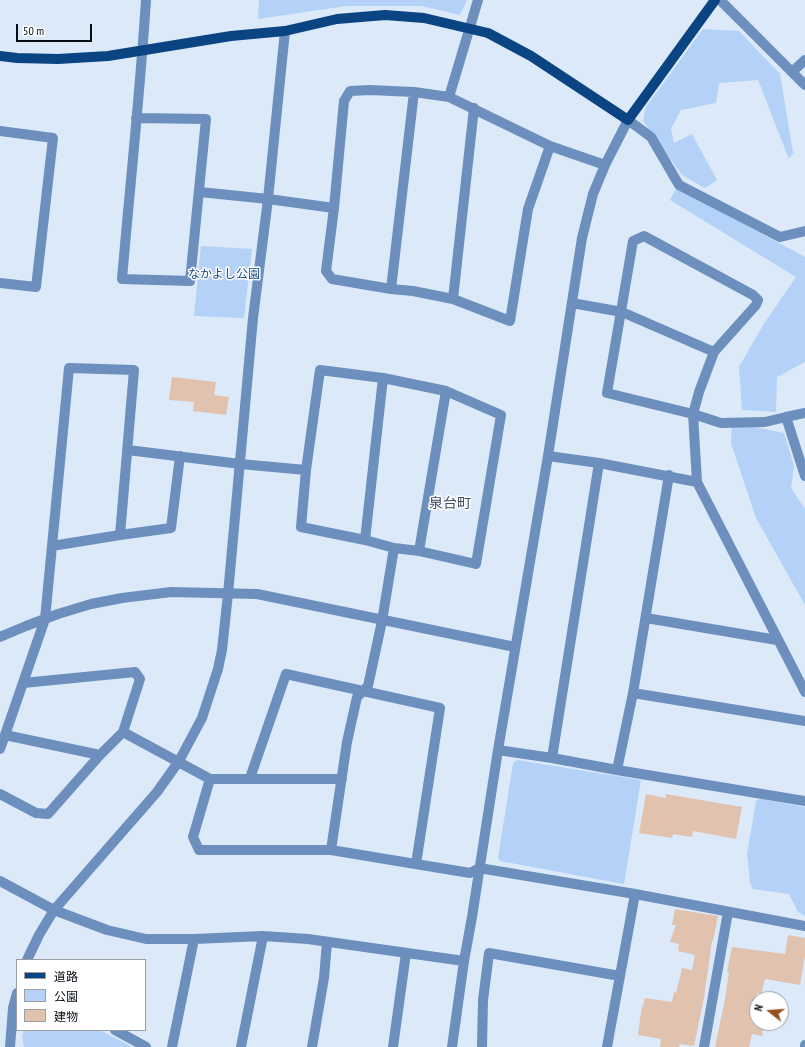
<!DOCTYPE html>
<html>
<head>
<meta charset="utf-8">
<style>
  body { margin:0 }
  #map { position:relative; width:805px; height:1047px; overflow:hidden; background:#dce9f9; font-family:"PT Sans Narrow","Noto Sans JP",sans-serif }
  canvas { display:block }
  .legend { position:absolute; left:16px; top:959px; width:130px; height:72px; box-sizing:border-box; background:#fff; border:1px solid #9c9fa2; margin:0; padding:5px 7px; list-style:none; font-size:12px; color:#070e16 }
  .legend li { display:flex; align-items:center; gap:8px; height:20px }
  .legend b { width:20px; border:1px solid #9c9fa2 }
  .north { position:absolute; left:749px; top:991px; width:40px; height:40px; box-sizing:border-box; background:#fff; border:1px solid #9c9fa2; border-radius:50%; rotate:287deg; font-size:11px; font-weight:700; line-height:16px; text-align:center; color:#070e16 }
  .north::after { content:''; display:block; margin:auto; width:14px; height:18px; background:#935120; clip-path:polygon(50% 0,100% 100%,50% 72%,0 100%) }
  .scale { position:absolute; left:16px; top:24px; width:76px; height:18px; box-sizing:border-box; border:2px solid #070e16; border-top:0; padding-left:5px; font-size:12px; line-height:14px; white-space:nowrap; color:#070e16; -webkit-text-stroke:3px #fff; paint-order:stroke }
</style>
</head>
<body>
<div id="map">
<canvas width="805" height="1047"></canvas>
<ul class="legend">
<li><b style="height:5px;background:#0a4483"></b>道路</li>
<li><b style="height:11px;background:#b4d1f8"></b>公園</li>
<li><b style="height:11px;background:#e1c2af"></b>建物</li>
</ul>
<div class="north">N</div>
<div class="scale">50 m</div>
</div>
<script>
const context = document.querySelector('canvas').getContext('2d');
context.lineJoin = 'round';
function paint(path, color) { context.fillStyle = color; context.fill(path, 'evenodd'); }
function stroke(path, color, width, dash) { context.strokeStyle = color; context.lineWidth = width; context.lineCap = dash ? 'butt' : 'round'; context.setLineDash(dash || []); context.stroke(path); }
function write(font, color, halo, rows, align = 'center') {
  context.font = font + ' "PT Sans Narrow","Noto Sans JP",sans-serif'; context.lineWidth = 3; context.setLineDash([]); context.textBaseline = 'middle'; context.strokeStyle = halo; context.fillStyle = color; for (const [text, x, y, turn = 0] of rows) {
    context.save(); context.translate(x, y); context.rotate((+turn || 0) * Math.PI / 180); context.textAlign = isNaN(turn) ? turn : align; if (halo) context.strokeText(text, 0, 0); context.fillText(text, 0, 0); context.restore();
  }
}
const green = new Path2D(`
  M259,0h208l-7,15 -38,-9h-76l-88,13z
  M703,29l36,2 41,43 13,79 -4,6 -31,-79 -39,3 -3,20 -35,7 -10,19 3,14 18,-9 25,46 -12,8 -23,-13 -39,-54 3,-14z
  M676,188l129,69v105l-28,15 -1,35 -34,-2 -3,-43 24,-42 33,-48 -126,-77z
  M201,246l51,3 -8,69 -50,-2z
  M736,423l48,10 10,33 -3,22 14,21v96l-49,-87 -25,-75 1,-19z
  M517,760l124,20 -17,104 -124,-23 -2,-3 15,-95z
  M760,799l45,8v109l-7,-4 -9,-18 -36,-5 -3,-6 -3,-29 9,-53z
  M24,1030h76l32,17h-108l-2,-10z`);
const building = new Path2D(`
  M172,377l44,5 -2,13 15,2 -3,18 -33,-4 1,-9 -25,-2z
  M646,794l20,4v-4l76,13 -6,32 -43,-8 -1,6 -19,-3 -1,4 -33,-5z
  M675,909l43,7 -5,25h-1l-8,57 -10,48 -14,-2 -1,3h-19l1,-8 -23,-4 3,-23 4,-14 27,4 2,-10 2,1 6,-25 10,2 3,-15 -17,-4 1,-7 -9,-2 6,-17h-4z
  M788,935l17,3v18l-5,29 -35,-6 -4,15 -4,-1 -3,16h3v14h7l-2,13 -10,-2 -3,13h-34l10,-48 4,-27h-2l5,-25 53,7z`);
const minor = new Path2D(`
  M720,0l85,85
  M792,72l13,-12
  M449,97l29,-97
  M136,118l70,1 -16,162 -68,-2c8,-93 18,-186 24,-279
  M0,131l53,7 -17,149 -36,-4
  M550,146l-22,63 -18,112 -57,-22 -40,-8 -22,-2 -59,-10 -6,-8 8,-63 10,-107 6,-10 20,-1 44,2 35,5 101,49 55,19
  M200,192l68,7 66,9
  M391,289l23,-197
  M453,299l21,-191
  M572,303l50,9 92,40
  M320,370l63,8 63,13 55,24 -25,149 -57,-13 -25,-3 -29,-8 -64,-13 5,-57z
  M805,413l-19,4 19,59
  M786,417l-21,5 -44,1 -28,-9 -86,-21 26,-152 11,-5 109,59 5,5 -2,5 -42,47 -15,40 -6,22 4,68 108,210
  M128,450l112,14 66,6
  M548,456l51,7 98,19
  M120,535l51,-7 9,-72
  M365,540l18,-162
  M52,546l17,-178 65,2 -14,165 -68,11 -7,73 -40,116 95,20 23,-23 87,47h132
  M394,548l-12,73 -14,65 -11,11 -10,45 -16,108 139,23 9,-5 156,26 170,32
  M419,551l27,-160
  M646,618l131,22
  M0,637l26,-11 32,-12 33,-10 31,-6 49,-6 86,2 258,53
  M23,683l112,-11 5,7 -17,53
  M633,693l172,28
  M0,749l5,-14
  M498,750l54,8 65,12 188,31
  M552,758l47,-295
  M617,770l16,-77 36,-218
  M250,778l36,-104 154,34 -24,156
  M210,779l-17,58 6,13h132
  M0,794l36,19 12,1 52,-59
  M0,881l54,29 53,20 39,9h48l69,-3 45,3 156,22
  M27,960l12,-25 15,-25 103,-118 22,-31 23,-43 16,-49 4,-19 6,-56 25,-276 15,-119 17,-168
  M115,1030l31,17
  M10,1047l3,-39 4,-15
  M172,1047l22,-108
  M241,1047l22,-111
  M312,1047l12,-69 3,-36
  M393,1047l13,-94
  M452,1047l12,-86 8,-44 26,-167 50,-294 34,-218 11,-44 12,-29 23,-45 23,17 28,48 101,52 25,-6
  M482,1047l1,-47 6,-47 131,23
  M607,1047l28,-153
  M704,1047l24,-135
  M805,1047v-2`);
const major = new Path2D(`
  M0,56l17,2 41,1 50,-3 123,-20 54,-5 52,-12 48,-4 39,3 64,15 43,23 97,64 87,-120`);
const parkNames = [
  ["なかよし公園",224,275]
];
const quarterNames = [
  ["泉台町",450,504]
];
paint(green, '#b4d1f8');
paint(building, '#e1c2af');
stroke(minor, '#6c8fbd', 10);
stroke(major, '#0a4483', 10);
write('12px', '#164b89', '#fff', parkNames);
write('14px', '#3b4c62', '#fff', quarterNames);
</script>
</body>
</html>
